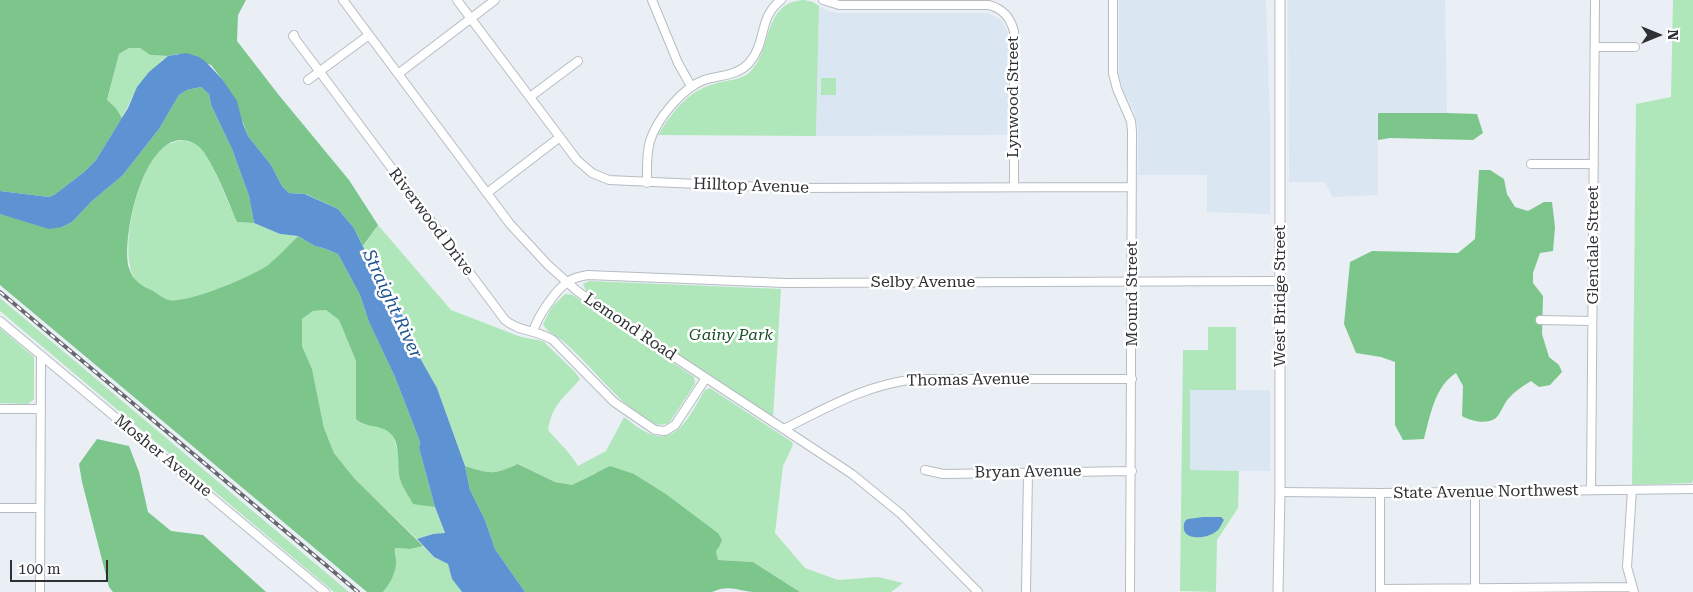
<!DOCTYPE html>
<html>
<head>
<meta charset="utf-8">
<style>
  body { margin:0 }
  #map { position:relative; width:1693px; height:592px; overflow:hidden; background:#e9eff5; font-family:"Roboto Serif",serif }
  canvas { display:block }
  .north { position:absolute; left:1633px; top:10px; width:50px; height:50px; -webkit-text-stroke:4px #fff; paint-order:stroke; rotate:90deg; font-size:14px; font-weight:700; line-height:20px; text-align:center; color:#2e3033 }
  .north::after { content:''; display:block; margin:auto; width:18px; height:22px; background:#2e3033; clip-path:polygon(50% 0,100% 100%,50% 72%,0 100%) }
  .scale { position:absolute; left:10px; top:560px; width:98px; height:22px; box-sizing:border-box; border:2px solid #2e3033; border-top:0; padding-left:6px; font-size:15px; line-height:18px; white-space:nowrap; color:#2e3033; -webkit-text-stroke:4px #fff; paint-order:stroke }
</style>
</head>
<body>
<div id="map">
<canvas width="1693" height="592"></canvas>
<div class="north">N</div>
<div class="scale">100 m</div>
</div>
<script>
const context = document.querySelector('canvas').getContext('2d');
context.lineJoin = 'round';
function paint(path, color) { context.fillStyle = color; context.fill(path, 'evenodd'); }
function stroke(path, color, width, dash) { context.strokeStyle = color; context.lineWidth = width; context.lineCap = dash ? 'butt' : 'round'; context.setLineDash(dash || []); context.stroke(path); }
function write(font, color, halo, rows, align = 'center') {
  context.font = font + ' "Roboto Serif",serif'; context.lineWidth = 5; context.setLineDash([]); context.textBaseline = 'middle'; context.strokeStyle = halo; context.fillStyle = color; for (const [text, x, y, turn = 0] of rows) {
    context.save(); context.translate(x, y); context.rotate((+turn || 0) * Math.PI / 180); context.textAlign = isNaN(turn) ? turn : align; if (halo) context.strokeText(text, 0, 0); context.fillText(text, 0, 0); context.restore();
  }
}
const built = new Path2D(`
  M1119,0h147l4,122v92l-63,-2v-37h-69v-47l-4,-17 -10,-19 -5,-16z
  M1288,0h157l2,113h-69v82l-45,2 -9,-15h-35z
  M819,6l9,5 10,2h150l13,7 7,13v102l-192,1z
  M1190,390h80v81h-80z`);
const green = new Path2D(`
  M804,0l9,2 6,4 -3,130 -158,-1c16,-25 29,-44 59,-52 11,-3 24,-3 33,-11 23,-22 12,-70 54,-72z
  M1673,0h20v480l-1,3 -60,2 4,-381 35,-7z
  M129,48h11l10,7 18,1 -7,5 -28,35 -11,22 -6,-10 -9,-7 12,-47z
  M821,78h15v17h-15z
  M184,140l15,5 11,16 27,61 17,1 26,11 18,2c-10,10 -19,21 -30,29 -15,11 -82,40 -99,35 -6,-2 -12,-6 -17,-9 -5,-3 -12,-5 -16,-10 -19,-27 1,-105 22,-129 7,-8 16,-10 26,-12z
  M378,225l73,85 70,27 22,4 32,31 5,7c-17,21 -27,23 -32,51 10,12 22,22 30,36l28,-15 18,-34c7,5 14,11 22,15 31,17 46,-21 59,-42l5,-2 82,54 1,3 -10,21 -8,67 30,35 33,12 40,-3 25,6 -12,9h-91l-47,-30 -35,-2 -2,-9 2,-18 -52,-39 -32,-20 -39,-1 -23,12 -17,-3 -36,-18c-26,11 -28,10 -54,2l-28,-78 -17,-30 -11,-32 -46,-79z
  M589,281l192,8 -8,129 -146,-97 -40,-28 -4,-9z
  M565,294l8,1 121,82 1,7 -26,39c-7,2 -13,3 -19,-1 -34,-21 -57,-55 -87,-81 -8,-6 -16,-9 -20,-17l9,-17z
  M0,298l349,294h-15l-334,-281z
  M326,310l13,10 17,41v42l6,21 18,2 13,9 7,25v20l13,23 22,4 10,27h-12l-16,5 -63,-61 -20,-25 -10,-25 -12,-59 -10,-23v-27l11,-8z
  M1208,327h28v63h-46v80l49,1 -1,37 -21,32 -1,52 -36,-1 3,-241h25z
  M0,328l34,29v42l-6,5 -28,-1z
  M423,546l11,11 14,7 4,15 10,13h-79c6,-7 12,-17 13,-27 1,-6 -2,-10 -1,-17l15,1z`);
const forest = new Path2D(`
  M0,0h246l-8,15 -1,26 41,53 71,86 29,45 -15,21 -9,-18 -16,-19 -32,-15 -17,-1 -7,-7 -11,-21 -23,-29 -8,-21 -18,-36 -11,-14 -33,-11 -10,2 -18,-1 -10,-7h-11l-10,6 -12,46 9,8 6,10 -26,42 -12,12 -30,23 -5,2 -49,-6z
  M201,87l8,7 2,11 21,44 17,47 5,27 -17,-1c-7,-16 -27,-69 -40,-77 -50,-31 -77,93 -68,123 4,13 13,18 24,23 5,3 11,8 16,9 18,4 84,-24 99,-35 11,-9 20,-19 30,-29l17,10 8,2 15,6 22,41 9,27 26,55 25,65 -1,6 16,59 -22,-3c-4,-8 -11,-17 -13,-25 -3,-12 1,-35 -9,-45 -11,-11 -24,-5 -35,-15v-58l-17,-41 -13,-10 -13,1 -11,8v27l10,23 12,59 10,25 20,25 69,68 -13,3 -15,-1c-1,7 2,11 1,17 -1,10 -7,20 -13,27h-16l-367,-307v-71l22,6 40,7 10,-5 20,-21 30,-25 37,-47 20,-34 8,-5z
  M1378,113h69l30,1 6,19 -10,7 -83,-2 -12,2z
  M1479,170h11l14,9 3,15 8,13 13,4 16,-9h8l3,25 -2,24 -13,2 -7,20v10l10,13 -1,38 7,23 10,8 3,7 -12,13 -11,2 -8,-6c-8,5 -16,10 -22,17 -5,5 -8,15 -13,20 -10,7 -25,3 -34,-2l1,-30 -7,-13c-21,13 -26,43 -32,66l-21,1 -8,-15v-63l-14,-5 -25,-4 -12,-29 6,-62 22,-11 86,2 17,-14z
  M97,439l32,7 10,26 9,40 23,19 32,4 63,57h-153l-4,-5 -27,-105 -3,-18z
  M518,464l37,18 17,3 38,-19 24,8 32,20 52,39 4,7 -3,7 -3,4 2,9 35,2 47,30c-15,0 -30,0 -45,0 -18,-1 -25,-8 -43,0h-187l-30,-43 -10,-29 -15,-30 -5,-24c26,8 28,9 53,-2z`);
const water = new Path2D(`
  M186,53l13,4 7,5 16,17 15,22 6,23 5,12 23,29 11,21 7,7 16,1 33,15 16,19 17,35 38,63 11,32 17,30 28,78 5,24 15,30 10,29 30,43h-63l-10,-13 -4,-15 -14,-7 -17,-18 16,-5 12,-1 -10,-26 -16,-59 1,-6 -25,-65 -26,-55 -9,-27 -22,-41 -15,-6 -8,-2 -17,-10 -18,-2 -26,-11 -5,-27 -17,-47 -21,-44 -2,-11 -8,-7 -14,3 -8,5 -20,34 -37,47 -30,25 -20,21 -10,5 -13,2 -49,-15v-23l49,6 5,-2 30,-23 12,-12 32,-52 9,-21 12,-15 19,-16z
  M1203,517h18l3,3c-2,3 -4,8 -6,10 -10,10 -41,12 -33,-9l3,-2z`);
const minor = new Path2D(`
  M343,0l167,224 38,41 28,25 27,20 249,164 49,40 77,78
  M457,0l120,160 15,13 17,7 178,8 345,-1
  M652,0l26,63 13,23
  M823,0l16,5h150c14,4 21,12 25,26v156
  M1113,0v73l4,16 14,32 1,10 -2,461
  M294,35l-1,1 212,284c14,12 33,10 48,20l61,62 41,28 10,1 10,-6 31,-47
  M1595,47h40
  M398,74l97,-74
  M308,80l61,-45
  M530,97l48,-36
  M1531,164h63
  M647,183c0,-13 -1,-28 3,-42 7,-22 32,-53 54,-61 16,-5 33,-4 45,-17 18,-20 9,-46 32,-63
  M487,193l73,-56
  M1540,320l52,1
  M0,321l325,271
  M533,332c4,-15 23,-43 36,-51 6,-4 12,-5 19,-6l197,8 495,-2
  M0,409h41
  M784,429c44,-22 83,-45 133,-50h215
  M925,470l18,4 189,-3
  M1591,490l4,-490
  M1632,490l-5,77 7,25
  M1280,492l100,1 313,-4
  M0,508h40
  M1380,589l252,-2
  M40,592l1,-236
  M1026,592l2,-120
  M1380,592v-99
  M1475,592v-100`);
const major = new Path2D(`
  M1278,592l2,-100v-492`);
const rail = new Path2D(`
  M0,292l358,300`);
const streetNames = [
  ["Lynwood Street",1013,97,-90],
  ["Hilltop Avenue",751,186,2],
  ["Riverwood Drive",431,222,53],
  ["Glendale Street",1593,245,-90],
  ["Selby Avenue",923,282],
  ["Mound Street",1132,294,-90],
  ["West Bridge Street",1280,296,-90],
  ["Lemond Road",630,327,34],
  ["Thomas Avenue",968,380,-1],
  ["Mosher Avenue",163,456,39],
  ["Bryan Avenue",1028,472,-1],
  ["State Avenue Northwest",1486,492,-1]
];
const parkNames = [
  ["Gainy Park",731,335]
];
const waterNames = [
  ["Straight River",392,304,65]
];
paint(built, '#dae6f2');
paint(green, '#b0e7ba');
paint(forest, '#7cc68c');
paint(water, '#5d93d2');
stroke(minor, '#b6bcc2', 10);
stroke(major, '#b6bcc2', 11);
stroke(minor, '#fff', 8);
stroke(major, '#fff', 9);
stroke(rail, '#65686c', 4);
stroke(rail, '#fff', 2, [5.5]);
write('16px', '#2e3033', '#fff', streetNames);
write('italic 16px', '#1a4f29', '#fff', parkNames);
write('italic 18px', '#1e5590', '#fff', waterNames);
</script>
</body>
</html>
